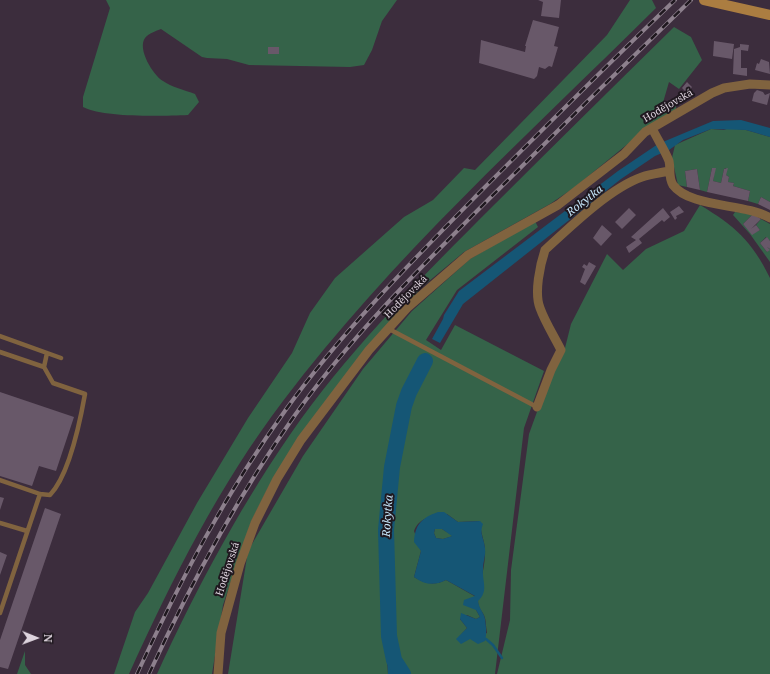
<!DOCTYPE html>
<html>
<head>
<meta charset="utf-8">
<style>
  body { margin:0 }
  #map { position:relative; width:770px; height:674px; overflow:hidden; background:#3c2d3d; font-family:"Noto Serif",serif }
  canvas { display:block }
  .north { position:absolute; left:16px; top:618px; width:40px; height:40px; -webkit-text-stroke:3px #1f181f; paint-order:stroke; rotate:91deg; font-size:11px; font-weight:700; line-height:16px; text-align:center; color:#ded4de }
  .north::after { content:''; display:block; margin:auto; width:14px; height:18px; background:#ded4de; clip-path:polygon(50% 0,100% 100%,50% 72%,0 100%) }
</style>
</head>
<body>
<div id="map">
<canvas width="770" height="674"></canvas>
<div class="north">N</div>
</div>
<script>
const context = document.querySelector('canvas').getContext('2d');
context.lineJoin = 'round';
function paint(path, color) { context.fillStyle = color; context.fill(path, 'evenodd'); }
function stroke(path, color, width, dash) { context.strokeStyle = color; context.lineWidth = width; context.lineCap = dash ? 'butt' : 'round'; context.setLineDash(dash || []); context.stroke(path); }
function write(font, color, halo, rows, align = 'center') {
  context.font = font + ' "Noto Serif",serif'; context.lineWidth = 4; context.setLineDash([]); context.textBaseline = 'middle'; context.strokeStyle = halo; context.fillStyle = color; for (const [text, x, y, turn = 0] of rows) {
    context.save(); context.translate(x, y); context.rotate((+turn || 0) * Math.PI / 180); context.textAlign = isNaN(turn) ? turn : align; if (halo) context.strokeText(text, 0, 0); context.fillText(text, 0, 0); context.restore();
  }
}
const green = new Path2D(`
  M106,0h291l-15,21 -10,29 -8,15 -14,2 -101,-2 -22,-6 -20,-1 -5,-1 -41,-28c-5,2 -12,4 -16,9 -8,11 8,37 18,43 8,6 22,9 32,13l4,8 -11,13c-26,1 -83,3 -105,-8v-10l27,-89zM279,47v7h-11v-7z
  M630,0h22l4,8c-128,127 -264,249 -373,393 -63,83 -111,178 -154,273h-15l21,-62 13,-19 49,-90 51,-85 44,-65 18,-40 25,-35 69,-61 29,-17 31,-32 11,2 132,-135z
  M674,27l17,10 11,23 -23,29 -10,-7 -7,24 13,-2 2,8 -31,17 -71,58 -25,17 -86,48 -42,35 -55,61 -99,140 -17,34 -28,83 -11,69h-55c41,-89 87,-175 144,-255 56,-77 124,-145 191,-212 60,-60 121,-120 182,-180z
  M729,128l17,2 24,7v65l-9,-5 -3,7 -10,-3 2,-10 -17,-5 1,-3 -6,-1 1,-5 -3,-2v-7l-2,1 -3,14 -8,-2 2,-13h-3l-5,24 -7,-2 -3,-21 -12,2 2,16 -9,-2 -6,-27 3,-13 36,-16 13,1z
  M700,205c35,21 52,36 70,73v396h-273l13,-54 1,-50 18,-136 17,-47 18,-35 7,-28 36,-70 16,16 23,-21 38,-18z
  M735,212l18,2 -10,10 9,10 8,-4 -4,-5 5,-6 9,5v17l-4,-4 -6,6 7,9 2,-2 -2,-3 3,2v13l-20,-28 -17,-19z
  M535,221l3,6 -81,63 -31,50 15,10 14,-25 89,46 -20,57 -29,246h-98l3,-8 -8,-28 -6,6 2,30h-160l20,-123 55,-95 60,-87 49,-58 58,-52zM447,514l11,8 22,-1c0,10 4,18 5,27 1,19 -6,35 -7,53 0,8 5,10 7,17 1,4 1,10 2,15l-17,6h-13l10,-11 -7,-9 7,-4 9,4 4,-2 -4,-7v-13l-30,-17c-12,6 -21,4 -32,-3l7,-26 -7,-20c6,-15 18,-14 33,-17z
  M435,529h7l11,7 -10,3 -7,-1 -2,-5z
  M25,651v14l6,9h-14z`);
const water = new Path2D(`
  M741,120l29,8v9l-24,-7 -35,-1 -28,11 -14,10 -14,6 -34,23 -158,125 -23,39 -8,-4 11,-20 1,-4 15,-24 159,-120 40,-27 55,-23z
  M438,512h6l14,10 22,-1 3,3c-4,9 1,14 2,24 1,7 -2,14 -2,21 -1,13 6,22 -5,32 1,8 6,12 7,18 1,7 2,15 0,22l-7,3 -8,-5 -9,5 -5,-5 11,-11 -7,-9 1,-6 15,6 4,-2 -4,-7 -13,-5 1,-5 11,-4 -29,-16c-12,6 -21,5 -32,-3l7,-26 -7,-9c1,-17 7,-24 24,-30zM435,529h7l10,7 -9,3 -7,-1 -2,-5z
  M392,637l8,29 -3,8h-9l-2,-30z`);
const stream = new Path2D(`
  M486,639l7,6 9,13`);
const river = new Path2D(`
  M403,674l-9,-14 -5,-24 -3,-106 6,-63 12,-61 5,-14 16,-31`);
const building = new Path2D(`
  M538,0h23l-2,18 -18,-2 2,-14z
  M533,20l26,7 -5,19 4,1 -6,20 -3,-1 -4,3 -6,-2 -2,9 -3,3 -55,-16 2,-23 44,12 1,-6h-1z
  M714,41l20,3 -2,15 -19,-3z
  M740,44l9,1 -1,6 -7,-1v18h6v8l-14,-2 1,-25 6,-2z
  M268,47h11v7h-11z
  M761,59l8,3 1,12 -15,-4 2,-7 2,1z
  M687,82l5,5 -5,6 -5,-5z
  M757,90l6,2 2,3 5,-2 -3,12 -15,-4 2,-8z
  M712,168h4l-3,13 8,2 3,-14 4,-1 -2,7 3,2 -1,5 6,1 -1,3 17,5 -2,10 -41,-9z
  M697,169l3,21 -13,-3 -2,-16z
  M761,197l9,5v8l-12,-6z
  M679,206l5,6 -8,4 1,2 -2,2 -5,-8z
  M629,208l7,7 -14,14 -7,-7z
  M663,208l7,9 -6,5 -2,-2 -23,19 3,4 -13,10 -3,-6 10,-7 -5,-3z
  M753,214l8,5 -10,10 5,-4 4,5 -8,5 -9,-11z
  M602,225l10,9 -11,12 -8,-8z
  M767,237l3,4v8l-3,-2 3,3 -3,2 -7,-9z
  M589,262l7,4 -11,19 -5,-3 5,-13 -3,-2 2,-3 3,2z
  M0,392l74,25 -18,54 -17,-5 -7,20 -32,-10z
  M0,497l4,1 -4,12z
  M45,508l16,6 -53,155 -8,-2v-27z
  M0,552l7,3 -7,20z`);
const lane = new Path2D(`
  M389,329l148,78
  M0,336l61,22
  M0,352l44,15
  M0,480l40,14 10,1c19,-20 30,-73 35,-101l-32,-11 -9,-16 3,-14
  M0,523l27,8
  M0,613l40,-119`);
const street = new Path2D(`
  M652,128c5,11 13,22 17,33 2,8 -1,16 4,24 17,23 72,18 97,33
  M537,407l14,-37 10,-20c-7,-14 -16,-28 -21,-42 -6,-15 0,-43 5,-58 25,-23 65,-62 97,-73 9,-3 18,-4 27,-6
  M218,674l3,-41 19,-69 15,-41 22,-44 24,-39 68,-90 39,-43 60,-52 90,-50 66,-51 21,-22 67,-39 12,-5 26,-4 20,1`);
const secondary = new Path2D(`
  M704,0l66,15`);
const rail = new Path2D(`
  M137,674c44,-95 88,-180 150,-266 57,-79 126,-148 195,-218 64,-64 128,-128 193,-190
  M149,674c42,-91 88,-177 146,-259 57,-80 127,-149 196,-218 66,-66 133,-132 200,-197`);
const streetNames = [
  ["Hodějovská",668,106,-30],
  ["Hodějovská",406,297,-45],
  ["Hodějovská",228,569,-72]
];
const waterNames = [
  ["Rokytka",585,201,-38],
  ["Rokytka",388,516,-86]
];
paint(green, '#356349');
paint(water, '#155675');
stroke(stream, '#155675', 2.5);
stroke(river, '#155675', 16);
paint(building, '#685869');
stroke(lane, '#80633f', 4.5);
stroke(street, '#80633f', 9);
stroke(secondary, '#ab7d41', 10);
stroke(rail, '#8d808d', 4);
stroke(rail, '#1f181f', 2.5, [8]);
write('10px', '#ded4de', '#1f181f', streetNames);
write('italic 11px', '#c5e6fa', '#1f181f', waterNames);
</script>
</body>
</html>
